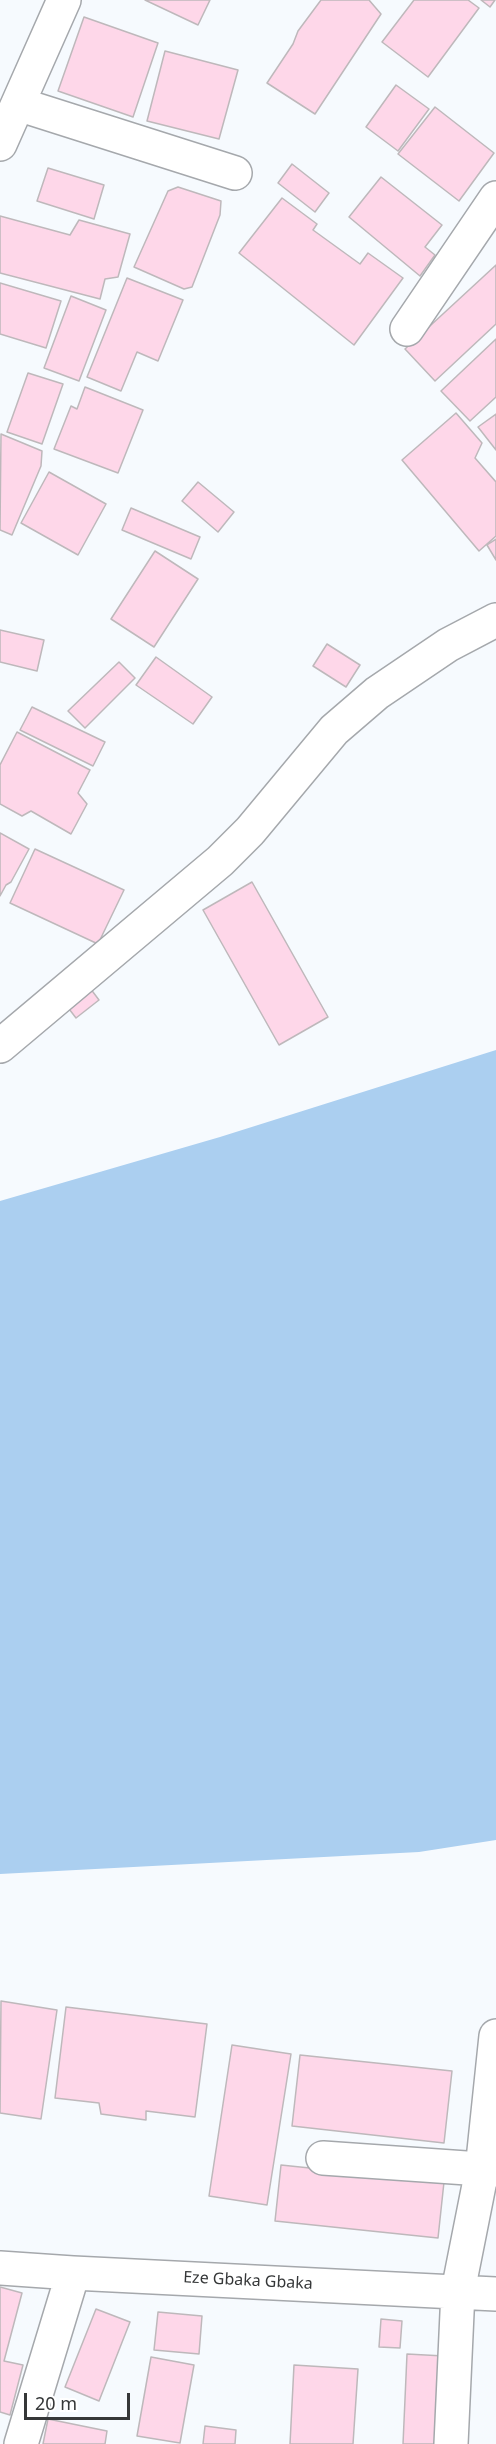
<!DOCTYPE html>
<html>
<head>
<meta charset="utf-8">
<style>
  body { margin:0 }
  #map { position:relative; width:496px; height:2444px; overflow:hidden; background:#f6fafe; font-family:"Noto Sans",sans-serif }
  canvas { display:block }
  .scale { position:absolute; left:24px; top:2393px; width:106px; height:27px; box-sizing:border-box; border:3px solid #353738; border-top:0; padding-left:8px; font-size:18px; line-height:21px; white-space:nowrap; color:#353738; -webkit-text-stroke:4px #fff; paint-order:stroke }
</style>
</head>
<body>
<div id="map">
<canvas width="496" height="2444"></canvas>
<div class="scale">20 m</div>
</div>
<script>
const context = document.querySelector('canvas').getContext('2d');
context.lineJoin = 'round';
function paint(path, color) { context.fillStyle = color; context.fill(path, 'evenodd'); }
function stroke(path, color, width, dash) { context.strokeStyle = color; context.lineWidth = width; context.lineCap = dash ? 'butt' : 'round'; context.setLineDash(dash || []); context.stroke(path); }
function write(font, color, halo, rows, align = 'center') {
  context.font = font + ' "Noto Sans",sans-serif'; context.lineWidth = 5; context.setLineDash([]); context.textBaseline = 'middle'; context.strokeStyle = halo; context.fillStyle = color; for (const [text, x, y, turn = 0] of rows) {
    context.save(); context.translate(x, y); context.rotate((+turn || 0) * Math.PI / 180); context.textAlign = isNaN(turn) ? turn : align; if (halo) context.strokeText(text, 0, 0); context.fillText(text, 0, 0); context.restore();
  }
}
const water = new Path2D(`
  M496,1050v790l-77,12 -419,22v-673l220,-64z`);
const building = new Path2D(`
  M145,0h65l-12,25z
  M321,0h48l12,14 -66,100 -48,-31 26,-39 5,-13z
  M414,0h54l11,8 -51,69 -46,-35z
  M481,0h14l-5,7z
  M84,17l74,26 -25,74 -75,-26z
  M165,51l73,19 -19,69 -72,-18z
  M396,85l33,24 -31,42 -32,-24z
  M435,107l59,46 -35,48 -61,-47z
  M292,164l37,29 -14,19 -37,-29z
  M48,168l56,17 -10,34 -57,-18z
  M381,177l61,48 -17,22 10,8 -15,21 -71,-59z
  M178,187l43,14 -1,14 -28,72 -8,2 -50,-22 34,-76z
  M282,198l35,26 -4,6 47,34 8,-11 35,25 -49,67 -115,-92z
  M0,216l70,19 9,-15 51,14 -12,43 -13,2 -5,20 -100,-26z
  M496,265v59l-61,57 -30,-32z
  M127,278l56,22 -25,61 -21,-9 -16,39 -34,-14z
  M0,283l61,18 -15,47 -46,-14z
  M71,296l35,14 -27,71 -35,-13z
  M496,339v58l-26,24 -29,-30z
  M28,373l35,11 -21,60 -35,-12z
  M85,387l58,23 -25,63 -64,-24 17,-43 6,3z
  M456,413l26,30 -7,15 21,24v54l-17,15 -77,-91z
  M496,414v36l-18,-23z
  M1,434l41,17 -1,15 -29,69 -12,-5z
  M49,472l57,32 -28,51 -57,-32z
  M198,482l36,30 -16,20 -36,-31z
  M131,508l69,29 -9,22 -69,-29z
  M496,539v21l-9,-15z
  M155,551l43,28 -44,68 -43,-28z
  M0,630l44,10 -7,31 -37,-9z
  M327,644l33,21 -14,22 -33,-21z
  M156,657l56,40 -19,27 -57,-39z
  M119,662l16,16 -50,50 -17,-17z
  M32,707l73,35 -12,24 -73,-36z
  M17,732l73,38 -12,23 9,11 -16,30 -40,-23 -9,5 -22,-12v-39z
  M0,833l29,16 -18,33 -5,3 -6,11z
  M35,849l89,41 -26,54 -88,-41z
  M252,882l76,135 -49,28 -76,-135z
  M87,984l12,16 -23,18 -13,-17z
  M1,2001l56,9 -16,109 -41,-6z
  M66,2007l141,17 -12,93 -49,-6v9l-45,-6 -2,-11 -44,-5z
  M232,2045l59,9 -24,151 -58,-9z
  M300,2055l152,16 -8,72 -152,-17z
  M281,2165l163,17 -6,56 -163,-17z
  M0,2287l22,6 -18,68 19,4 -13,50 -10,-3z
  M96,2309l34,13 -31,79 -34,-14z
  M158,2312l44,4 -3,38 -45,-4z
  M381,2319l21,2 -2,27 -21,-1z
  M407,2354l37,2 -4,88h-37z
  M151,2357l43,8 -14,78 -43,-7z
  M294,2365l64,4 -5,75h-63z
  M48,2419l59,12 -2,13h-62z
  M205,2426l31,4 -1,14h-32z`);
const minor = new Path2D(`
  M18,104l217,69
  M0,144l64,-144
  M407,329l89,-131
  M0,1046l220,-185 30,-30 84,-101 43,-37 71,-48 48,-25
  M323,2158l173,12
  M0,2268l73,5 423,21
  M21,2444l52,-171
  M451,2444l7,-153 24,-121 14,-134`);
const streetNames = [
  ["Eze Gbaka Gbaka",248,2281,3]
];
paint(water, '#abcff0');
paint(building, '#fed7e9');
stroke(building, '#beb8bb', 1.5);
stroke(minor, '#a5a8ac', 36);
stroke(minor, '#fff', 33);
write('16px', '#353738', '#fff', streetNames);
</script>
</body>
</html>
